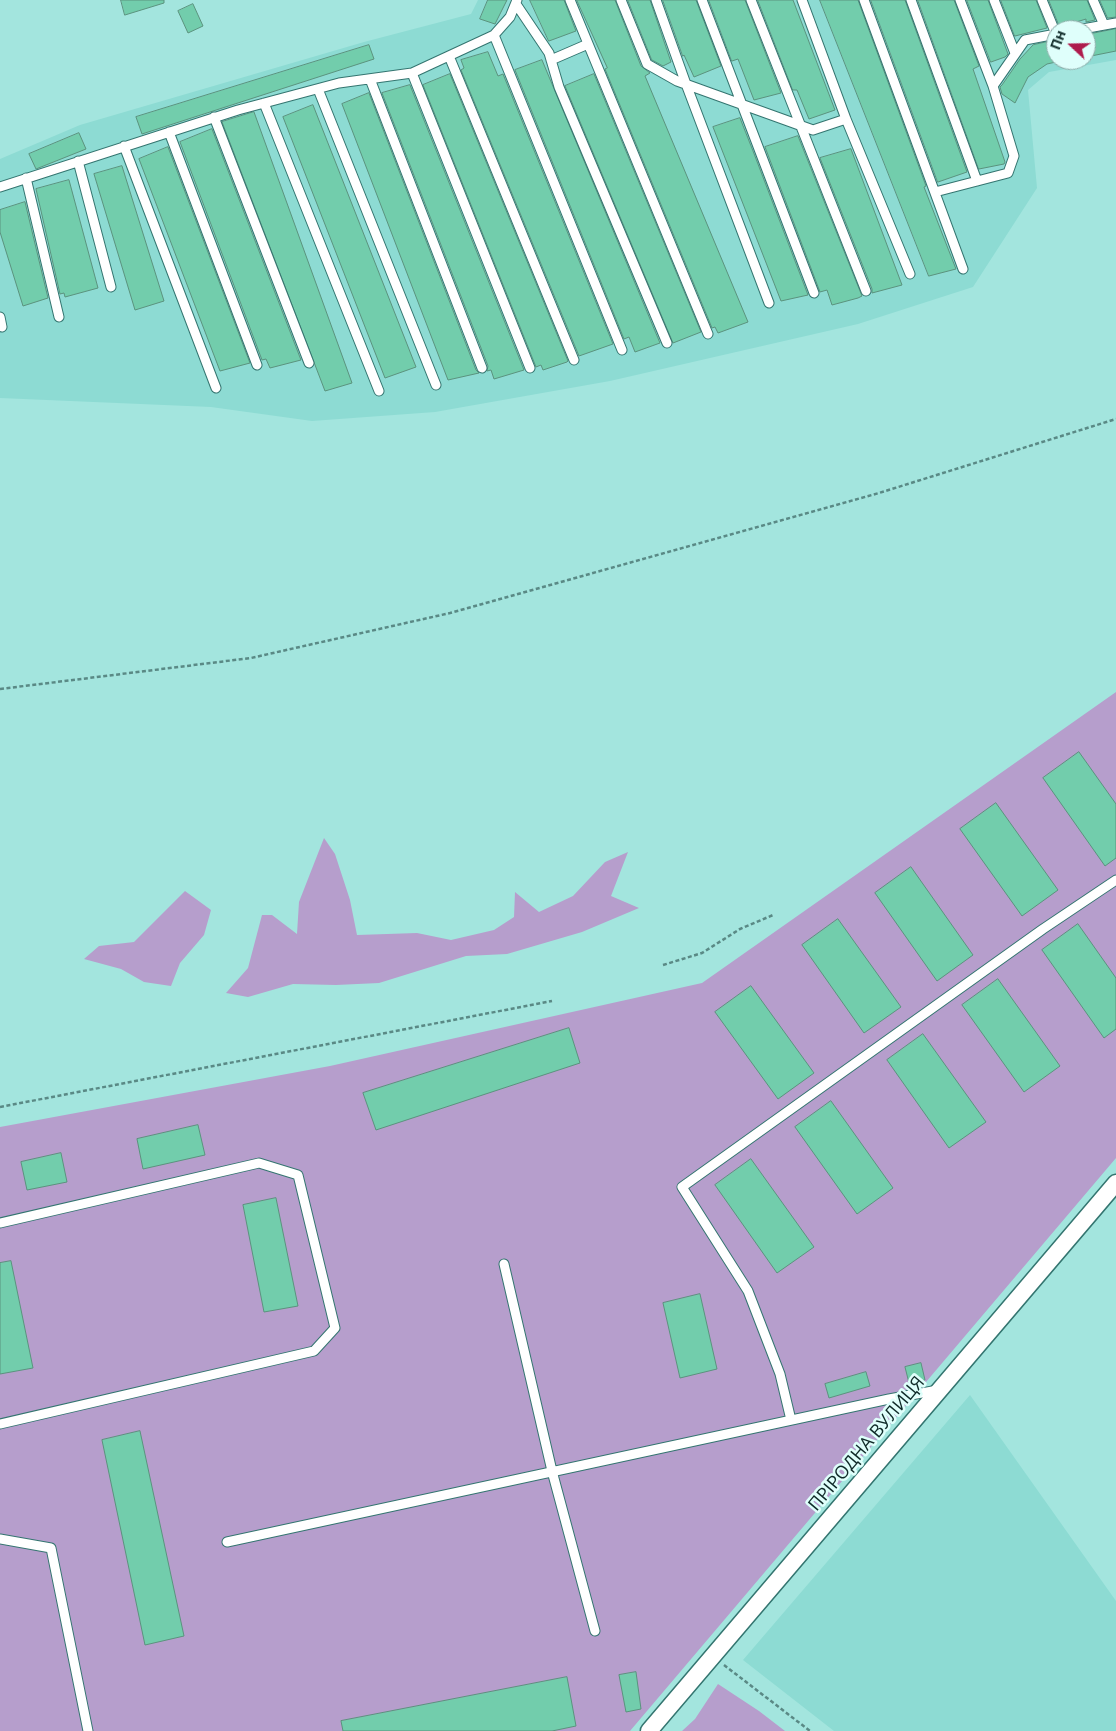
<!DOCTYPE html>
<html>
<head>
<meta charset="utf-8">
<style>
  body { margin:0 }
  #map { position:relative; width:1116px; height:1731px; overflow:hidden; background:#a3e5de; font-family:"Open Sans",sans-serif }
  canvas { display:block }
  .north { position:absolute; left:1046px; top:20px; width:50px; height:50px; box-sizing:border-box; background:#dffffb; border:1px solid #8caaa7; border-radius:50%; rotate:291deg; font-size:14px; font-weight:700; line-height:20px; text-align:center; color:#0f2a28 }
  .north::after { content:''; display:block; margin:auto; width:18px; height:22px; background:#ae1c4d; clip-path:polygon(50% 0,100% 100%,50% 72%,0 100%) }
</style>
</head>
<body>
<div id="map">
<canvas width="1116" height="1731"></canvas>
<div class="north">Пн</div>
</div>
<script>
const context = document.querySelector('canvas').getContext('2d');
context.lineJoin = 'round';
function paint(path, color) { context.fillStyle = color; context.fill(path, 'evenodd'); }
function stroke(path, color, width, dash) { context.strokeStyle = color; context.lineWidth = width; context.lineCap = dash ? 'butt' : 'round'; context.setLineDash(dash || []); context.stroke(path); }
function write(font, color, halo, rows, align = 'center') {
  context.font = font + ' "Open Sans",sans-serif'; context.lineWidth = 5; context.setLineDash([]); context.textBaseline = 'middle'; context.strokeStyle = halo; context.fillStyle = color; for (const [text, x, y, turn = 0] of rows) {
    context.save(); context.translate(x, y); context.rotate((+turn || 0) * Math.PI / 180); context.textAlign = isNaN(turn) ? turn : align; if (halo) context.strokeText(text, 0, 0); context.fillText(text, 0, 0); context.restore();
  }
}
const built = new Path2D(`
  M478,0h638v60l-67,12 -21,18 9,98 -64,99 -115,37 -248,57 -175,31 -123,9 -101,-14 -211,-9v-239l80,-34 284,-83 107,-28zM1056,30h30v30h-30z
  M970,1395l146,206v130h-282l-91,-71z`);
const green = new Path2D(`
  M1116,692v466l-486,573h-630v-604l330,-61 372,-83z
  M324,838l11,16 15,46 7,35 60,-2 34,7 43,-10 20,-13 1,-25 24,20 34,-16 32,-34 23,-10 -17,44 28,12 -57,24 -75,22 -41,2 -87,27 -43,2 -43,-1 -45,13 -22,-4 22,-25 14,-53h10l25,19 2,-32z
  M185,891l26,19 -7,25 -24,28 -9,23 -27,-4 -23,-13 -37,-10 15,-13 35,-4z
  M718,1684l41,27 26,20h-103l13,-12z`);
const building = new Path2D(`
  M121,0h43v3l-39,12z
  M488,0h19l-12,24 -15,-5z
  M530,0h34l12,31 -27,10z
  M577,0h38l26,66 9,7 -5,3 103,246 -30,11 -3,-6 -3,1 -107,-259 2,-1z
  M628,0h22l21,62 -8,4 -11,-6z
  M663,0h33l25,66 -27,11 -10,-22 -1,1z
  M709,0h36l36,93 -27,7 -16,-41 -6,2z
  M758,0h35l42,110 -26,9 -12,-29h-4z
  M820,0h38l68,186 -2,1 32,82 -27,7z
  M871,0h34l62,172 -29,10z
  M918,0h36l25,66 -6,3 32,93 -1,2 -25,5z
  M967,0h21l20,54 -3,3 -14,5z
  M1001,0h35l11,28 -32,8z
  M1049,0h38l8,20 -9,2v-3l-26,8z
  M1100,0h16v17l-8,1z
  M193,4l10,22 -15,7 -10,-22z
  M1116,29v22l-30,6v-22z
  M1056,40v22l-9,2 -19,13 -13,26 -13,-9 -2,-7 2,-2 18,-26 13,-14z
  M369,45l5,14 -232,75 -6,-17z
  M488,52l10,24 5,-2 110,270 -34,12 -118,-286 3,-2 -3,-8z
  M542,60l118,283 -25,9 -6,-15 -5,2 -109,-269z
  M450,74l118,287 -1,1 -24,8 -2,-5 -5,2 -113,-282z
  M594,74l107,258 -28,11 -108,-257z
  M410,85l114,285 -30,9 -3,-9 -4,1 1,-5 -106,-273z
  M369,93l107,277 3,3 -31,7 -106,-276z
  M313,105l103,262 -31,11 -102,-261z
  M254,112l98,271 -27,8 -103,-269z
  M740,118l13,33 55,144 -27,6 -68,-174z
  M212,129l89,231 -31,8 -4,-9 -4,1 -82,-218z
  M79,133l7,16 -50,20 -7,-15z
  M798,136l64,160 -4,2 -26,7 -5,-15 -7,2 -55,-145z
  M168,147l82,216 -30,8 -81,-212z
  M851,149l51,136 -30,8v-4l-52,-131z
  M122,166l42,135 -29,9 -41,-136z
  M69,180l29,108 -33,9 -1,-4 -4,1 -24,-105z
  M25,202l23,96 -25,8 -23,-74v-22z
  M1079,752l37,52v54l-11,8 -62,-88z
  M996,803l62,87 -36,26 -62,-87z
  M911,867l62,88 -36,26 -62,-88z
  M838,919l63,88 -37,26 -62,-88z
  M1078,924l38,54v51l-12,9 -62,-88z
  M998,979l62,87 -36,26 -62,-87z
  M751,986l63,87 -36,26 -63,-87z
  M569,1028l11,35 -204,67 -13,-37z
  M923,1034l63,88 -37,26 -62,-88z
  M831,1101l62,87 -36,26 -62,-87z
  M198,1125l7,30 -62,14 -6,-30z
  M61,1153l6,29 -40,8 -6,-28z
  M751,1159l63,88 -37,26 -62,-88z
  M276,1198l22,108 -34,6 -21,-107z
  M11,1261l22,107 -33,6v-111z
  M700,1294l17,75 -37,9 -17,-75z
  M921,1363l4,17 -16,3 -4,-16z
  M866,1372l4,14 -41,12 -4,-14z
  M140,1431l44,205 -39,9 -43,-205z
  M636,1672l5,37 -15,3 -7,-37z
  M567,1677l9,49 -24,5h-209l-2,-10z`);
const path = new Path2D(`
  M0,689l251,-31 199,-45 429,-120 237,-74
  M663,965l39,-12 38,-24 33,-14
  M0,1107l552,-106
  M724,1665l86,66`);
const service = new Path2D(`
  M570,0l138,334
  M621,0l26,64 30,17 136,49 33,-11
  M656,0l30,84 83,219
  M702,0l112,293
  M751,0l115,291
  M802,0l44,119 64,155
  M864,0l99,269
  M911,0l66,181
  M994,0l21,53
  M1093,0l11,25
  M516,4l33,49 10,34 108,256
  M1077,30l39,-7
  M494,35l128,315
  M449,56l125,304
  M551,60l37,-16
  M412,73l118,295
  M370,79l112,289
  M993,86l32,-46 31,-6 -14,-34
  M318,89l118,296
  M264,103l115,288
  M214,117l95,246
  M169,132l88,233
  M124,146l92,242
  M78,161l33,126
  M26,178l33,139
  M0,187l238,-77 101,-27 73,-10 82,-38 16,-18 7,-17
  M935,192l73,-19 6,-17 -21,-70 -33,-86
  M0,317l2,10
  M0,1223l259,-60 39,12 37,153 -21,23 -314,73
  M504,1264l48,207 43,160
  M791,1420l-11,-46 -32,-83 -66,-104 361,-258 73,-49
  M0,1539l51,9 37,183
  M227,1542l662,-143 49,-9`);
const minor = new Path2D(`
  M649,1731l467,-548`);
const streetNames = [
  ["ПРІРОДНА ВУЛИЦЯ",867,1444,-50]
];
paint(built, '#8ddbd3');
paint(green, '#b69ecc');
paint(building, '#72cdac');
stroke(building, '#5b937e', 1);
stroke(service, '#347570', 11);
stroke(minor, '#347570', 19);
stroke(path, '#5a8985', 2.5, [4, 2.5]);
stroke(service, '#fff', 9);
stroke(minor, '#fff', 16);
write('18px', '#0f2a28', '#dffffb', streetNames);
</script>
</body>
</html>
